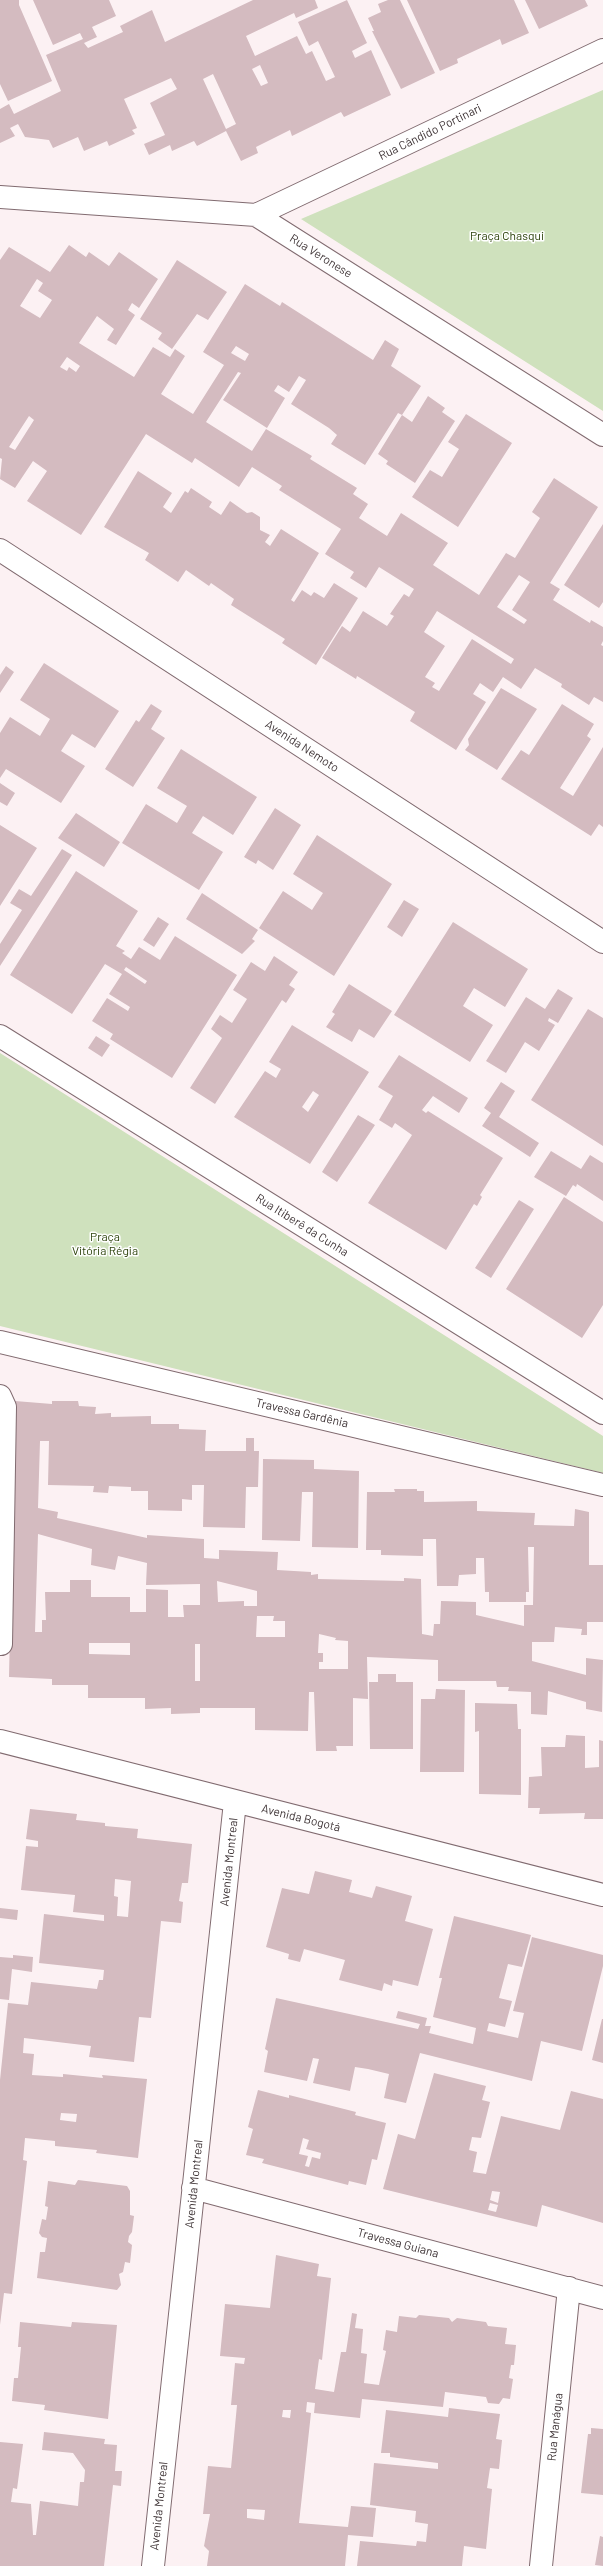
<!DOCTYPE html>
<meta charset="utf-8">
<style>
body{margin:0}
canvas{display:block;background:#fcf1f3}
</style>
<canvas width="603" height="2566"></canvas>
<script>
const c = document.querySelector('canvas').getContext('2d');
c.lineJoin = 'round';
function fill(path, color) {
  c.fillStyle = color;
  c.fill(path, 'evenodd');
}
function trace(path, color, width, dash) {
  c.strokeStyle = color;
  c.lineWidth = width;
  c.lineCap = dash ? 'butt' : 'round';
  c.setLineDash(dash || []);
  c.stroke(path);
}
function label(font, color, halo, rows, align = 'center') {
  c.font = font + ' Barlow,sans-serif';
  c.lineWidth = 3;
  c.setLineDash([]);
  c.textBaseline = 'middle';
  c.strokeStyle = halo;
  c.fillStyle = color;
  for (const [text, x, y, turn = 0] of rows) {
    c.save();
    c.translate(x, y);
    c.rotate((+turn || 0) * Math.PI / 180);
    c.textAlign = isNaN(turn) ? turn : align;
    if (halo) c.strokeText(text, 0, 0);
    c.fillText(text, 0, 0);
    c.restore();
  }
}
fill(new Path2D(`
 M603 90V411L301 219Z
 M0 1053 603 1436V1473L0 1326Z`), '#cfe1bd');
fill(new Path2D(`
 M0 0H19V5L52 81 8 101 0 84Z
 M33 0H109L116 16 92 27 97 37 84 43 88 48 123 32 120 26 152 10 165 42 253 0H315L318 8 296 18 294 13 246 36 255 56 297 36 306 54 312 51 326 81 335 77 318 41 309 46 298 22 347 0 367 43 352 51 355 58 371 50 391 95 344 117 341 112 292 136 290 130 256 147 258 153 241 161 226 131 197 146 194 141 172 151 170 145 149 155 144 144 165 135 150 103 177 89 171 78 124 99 137 128 132 130 135 134 109 146 107 141 84 151 78 137 53 148 49 140 25 137 18 124 10 128 15 136 0 143V109L9 104 14 114 61 91 46 55 83 39 80 33 53 45ZM260 65 268 83 261 86 252 69ZM213 74 236 124 226 129 203 79Z
 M388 0H400L435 73 401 89 372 31H374L368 18 381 12 378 4Z
 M407 0H514L529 33 502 45 500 39 457 59 458 63 440 71Z
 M525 0H585L588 6 539 29Z
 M69 245 86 257 89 252 109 266 119 252 158 279 139 308 132 303 128 310 135 315 116 345 107 340 114 329 97 316 79 343 134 377 153 347 170 357 175 349 185 356 161 394 193 414 224 365 203 352 245 284 280 306 282 302 373 360 385 340 399 349 391 366 421 386 402 415 412 422 428 396 445 408 442 412 455 421 415 483 386 464 388 461 378 454 402 415 398 413 365 465 331 444 337 435 329 428 291 404 306 380 299 376 289 392 278 385 274 391 285 398 267 428 223 400 241 373 238 372 206 422 252 451 266 429 312 456 310 459 357 488 353 494 368 504 359 518 387 536 401 513 448 543 433 565 479 595 506 553 515 558 540 518 532 512 554 478 598 507 550 583 560 589 553 600 590 623 591 620 603 627V641L601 645 603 646V702L594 697 589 705 561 687 562 684 535 668 521 689 503 677 493 692 480 683 473 694 486 702 456 750 410 721 415 712 357 676 356 679 322 658 342 626 350 632 363 611 387 626 394 616 390 614 404 594 409 597 414 589 379 567 366 588 350 578 354 572 325 554 341 529 279 490 282 486 252 467 239 487 195 458 192 463 146 434 81 535 27 501 47 471 33 461 15 488 0 479 2 459 0 458V260L9 247 50 272ZM37 279 43 283 38 291 52 300 40 318 20 306ZM236 346 249 354 245 361 231 353ZM67 357 80 366 76 372 69 367 67 371 60 367ZM29 416 34 420 15 450 9 447ZM519 575 530 582 512 610 527 620 524 624 497 607ZM437 611 514 659 511 664 472 639 439 691 432 687 435 683 425 677 445 646 424 632Z
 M177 260 227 292 208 320 197 314 172 349 158 339 162 333 140 319Z
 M466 414 512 443 458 527 412 497 430 470 442 477 459 449 448 442Z
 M138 471 172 493 163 507 171 513 185 491 188 493 191 488 212 502 209 507 221 515 230 501 247 513 252 512 260 517V530L270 535 265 542 270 546 281 529 319 553 291 600 294 602 302 590 311 596 314 592 324 598 334 583 358 598 316 665 282 643 285 639 231 605 234 599 211 583 209 586 186 570 178 582 145 560 149 553 104 527Z
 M603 524V602L599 608 564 585Z
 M44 663 119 711 95 748 72 734 61 751 85 766 61 803 6 769 0 778V733L10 717 40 736 50 719 20 700Z
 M6 666 14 672 0 693V675Z
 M501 688 537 709 497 770 465 750 469 745 468 739Z
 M151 704 162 711 151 729 165 738 133 787 105 769 136 720 139 722Z
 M562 704 594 724 587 736 591 739 560 788 573 796 603 747V827L599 824 591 836 501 779 521 750 529 755Z
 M181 749 257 797 233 835 203 816 192 833 223 852 199 890 122 843 146 804 177 823 187 806 157 788Z
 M0 783 15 793 7 806 0 802Z
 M275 808 301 825 273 870 258 860 256 864 244 857Z
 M76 813 120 842 104 867 58 838Z
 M0 825 37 848 0 906Z
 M317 835 392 884 334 976 259 928 283 891 312 910 323 893 293 874Z
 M62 849 72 855 0 966V944L22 910 10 903 19 889 31 896Z
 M76 871 138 911 116 946 125 951 122 953 131 959 139 947 160 960 175 936 237 975 172 1078 110 1039 113 1034 92 1021 107 998 128 1011 130 1007 109 994 122 974 105 964 72 1014 10 975ZM126 967 147 981 145 984 124 970Z
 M202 893 258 930 252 939 255 941 242 954 186 919Z
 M404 900 419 909 402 937 387 927Z
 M158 917 169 924 154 947 143 940Z
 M453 922 528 969 505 1007 474 988 463 1006 493 1025 470 1062 394 1015Z
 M274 956 298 972 289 985 295 989 286 1003 282 1000 215 1104 190 1088 222 1038 211 1029 220 1015 232 1023 247 999 233 990 251 962 265 971Z
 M349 984 392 1011 374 1038 359 1029 352 1042 326 1027 335 1014 332 1012Z
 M558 989 573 998 558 1023 549 1018 548 1021 555 1025 539 1051 525 1042 506 1073 486 1061 526 997 545 1009Z
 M588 1009 603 1018V1146L531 1100Z
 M292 1025 369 1072 310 1164 234 1117 265 1071 276 1078 281 1069 269 1062ZM313 1091 319 1095 308 1112 302 1107Z
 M96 1036 110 1045 102 1057 88 1048Z
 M399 1055 468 1098 459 1113 433 1096 422 1110 426 1113 428 1111 503 1158 480 1195 482 1197 477 1206 474 1204 446 1250 368 1203 412 1135 395 1123 392 1128 379 1120 393 1096 378 1087Z
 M501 1082 515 1091 499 1117 539 1143 530 1157 482 1126 491 1113 484 1108Z
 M358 1115 375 1125 337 1182 322 1172Z
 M551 1151 581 1169 590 1155 603 1163V1201L577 1184 576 1187 573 1185 566 1196 534 1177Z
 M564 1197 603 1222V1305L582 1338 506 1289Z
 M519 1200 534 1209 491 1278 475 1268Z
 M15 1401 52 1404V1401H78L79 1406 96 1407 95 1414 111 1413V1417L151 1416V1424H179V1429L206 1430 205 1451H246V1438H254V1451H259L258 1487H246L245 1528 203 1527 204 1485H192V1500L182 1499V1511L148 1510V1491H131V1487L109 1486 108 1493 93 1492 94 1486 48 1485 49 1441H40L38 1508 58 1512 57 1518 147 1538V1535L204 1539V1558L219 1559V1550L278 1552 277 1570 311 1572V1575L318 1574V1579L404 1581V1578L421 1579 422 1634 433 1636 434 1624H440L441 1601 476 1602V1615L524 1626V1605H533L534 1547H528L529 1592H526V1602H489V1592H485L484 1558H476V1574L459 1575 458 1586H437L436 1539H423V1556L381 1555V1550H366L367 1492H395L394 1489H417V1491H424V1502L477 1501V1511L535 1513 534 1525 574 1526 575 1509 589 1512V1565H603V1622H587V1635H581L582 1629 555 1627 554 1642H532V1661L586 1675V1658L603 1660 602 1712 586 1709V1702L548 1691 547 1715 531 1714V1692L508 1691 509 1687H497L496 1681H438V1660L367 1657 368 1699 353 1698V1746H336L337 1751H316L314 1692H309L308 1731 255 1730V1708H200V1713L171 1714V1708L145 1709V1698H88V1685H52V1679L9 1677ZM38 1534 92 1549 91 1565 115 1570 118 1556 147 1563 146 1585 200 1584V1605H183L184 1617H168V1590L146 1589V1612H130V1597H91V1580H70V1592H45L46 1620H42V1632H35ZM217 1581 257 1591V1606H244V1601L218 1602ZM257 1616H274L273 1621H285V1637H256ZM319 1634 336 1638 335 1640 348 1641V1669H319V1662H323V1653H318ZM89 1643H130V1655L89 1654ZM195 1644H200V1681H195Z
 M263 1459 314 1460V1469L359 1471 358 1548 312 1547 313 1492H302L300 1541 262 1540Z
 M378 1674H396V1682H413V1749H370L369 1682H378Z
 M436 1689 465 1690 464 1772H420L421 1699H435Z
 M475 1703 517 1704 518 1729H521V1795L479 1794V1731L475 1732Z
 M566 1735 585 1736V1768L599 1767V1740L603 1741V1819H584L585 1813 539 1814 540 1808H528L529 1777 542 1776 541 1747H565Z
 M30 1809 77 1814 76 1820 105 1823V1826L138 1829 137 1838 192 1844 188 1883H182L179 1901 183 1902 181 1923 161 1921 151 2018 139 2017 134 2062 89 2057 91 2046 24 2038 23 2053 34 2054 32 2075 63 2077V2074L103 2078 102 2075 147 2079 138 2158 96 2153 97 2150 55 2146V2141L25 2138 23 2160 27 2161 12 2294 4 2293 0 2325V2080L8 2003 28 2005 31 1982 97 1989 99 1980H103L104 1970 39 1963 44 1914 104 1921V1915L73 1912 75 1895 21 1890 26 1846 38 1847V1841L26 1839ZM115 1879 131 1881 128 1917 117 1916 118 1897 114 1896ZM61 2113 77 2114 76 2122 60 2120Z
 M315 1871 352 1880 349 1892 372 1898 376 1886 412 1896 405 1921 433 1929 418 1986 393 1980 392 1986 384 1983 382 1991 339 1980 345 1960 304 1949 300 1962 288 1959 289 1954 266 1947 282 1888 309 1894Z
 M0 1908 18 1910 17 1920 0 1918Z
 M454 1916 531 1935 522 1967 508 1964 499 1998 512 2001 505 2027 489 2023 487 2031 518 2038 524 2013 513 2011 532 1937 603 1955V1966L582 2051 541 2041 532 2081 420 2053 406 2103 384 2098 389 2074 368 2069 355 2067 350 2091 313 2083 319 2059 313 2058 307 2081 264 2072 268 2051 265 2049 276 1998 418 2029 420 2024 396 2018 398 2011 427 2018 425 2026H431L429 2033 473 2044 476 2028 433 2017 442 1978H439Z
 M13 1955 33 1957 32 1972 12 1969 9 2000 0 1999V1957L13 1958Z
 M602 2019H603V2063L592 2060Z
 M434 2073 486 2086 482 2100 490 2102 481 2138 472 2137 469 2150 477 2152 473 2172 486 2174 501 2116 560 2130 571 2091 603 2099V2223L542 2205 537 2227 383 2189 398 2134 415 2139ZM492 2191 500 2192 498 2203 490 2200ZM490 2203 498 2205 496 2212 488 2210Z
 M258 2090 289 2098V2095L356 2112 355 2115 386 2123 377 2160 372 2159 366 2185 349 2181 348 2185 262 2163 264 2159 246 2155 253 2129 248 2127ZM303 2138 309 2140 306 2149 321 2153 320 2159 312 2157 309 2167 305 2166 308 2156 299 2154Z
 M78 2180 127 2186 130 2191V2215L134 2216 132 2232 129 2236 128 2242 132 2245 130 2263 125 2262 123 2272 119 2274 121 2285 117 2290 37 2278 40 2252H45L47 2238 42 2237 39 2233 42 2219 46 2220 48 2207 45 2206 48 2181 75 2185Z
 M276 2255 319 2264 317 2276 331 2278 322 2360 319 2359 315 2389 334 2392 341 2352H346L352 2313 357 2314 355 2328 363 2329 361 2353 367 2354 364 2383 379 2385 386 2351 383 2350 386 2330 397 2332 399 2316 416 2318 419 2315 449 2318 452 2322 457 2318 486 2322 488 2326 507 2328 505 2344 516 2345 514 2365H511L509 2378 513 2379 510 2399 503 2398 499 2404 488 2403 486 2397 445 2392 443 2407 362 2399 360 2418 314 2413 315 2403 307 2402 306 2412 311 2413 299 2523 348 2527 351 2506 376 2508 373 2537 348 2535 345 2566H207L209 2551 204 2546 210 2514H203L208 2466 231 2468 237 2405H231L235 2363 244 2364 245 2358 220 2356 225 2304 270 2308ZM283 2410H291L290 2418 282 2417ZM247 2509 265 2510 264 2520 247 2518Z
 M20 2322 71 2327 72 2322 117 2325 108 2419 44 2410 45 2405 12 2401 14 2378H18L21 2347H18Z
 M449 2408 500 2414 496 2439 502 2440 499 2469 490 2468 487 2488 492 2489 486 2549 464 2546 462 2566H357L360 2541 416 2546 417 2541 426 2542 428 2524 415 2522 416 2511 370 2505 374 2463 438 2469V2463L390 2457V2453H381L386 2410 448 2417Z
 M591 2428 603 2429V2495L581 2493 588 2434H591Z
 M44 2432 105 2439 104 2444 117 2445 115 2471H122L121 2486 113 2485 104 2566H0V2442L23 2444 17 2489 13 2488 11 2502 31 2504 33 2535H36L40 2501 78 2506 80 2482H84L85 2470 73 2453 42 2450Z
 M600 2536 603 2537V2566L595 2565Z`), '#d4bbc0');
const minor = new Path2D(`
 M0 197 256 215 603 435
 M256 215 603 50
 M0 550 603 942
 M0 1036 603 1413
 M0 1342 603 1485
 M0 1396 5 1407 1 1644
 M0 1741 603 1895
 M193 2188 603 2298
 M153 2566 235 1802
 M541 2566 569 2288`);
trace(minor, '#816b70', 24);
trace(minor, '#fff', 22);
label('12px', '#403638', '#fff', [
 ["Rua Cândido Portinari",430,132,-26],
 ["Rua Veronese",321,256,32],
 ["Avenida Nemoto",302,746,33],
 ["Rua Itiberê da Cunha",302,1225,32],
 ["Travessa Gardênia",302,1413,13],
 ["Avenida Bogotá",301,1818,14],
 ["Avenida Montreal",229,1862,-84],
 ["Avenida Montreal",194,2184,-84],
 ["Travessa Guiana",398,2243,15],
 ["Rua Manágua",555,2427,-84],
 ["Avenida Montreal",159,2506,-84]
]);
label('12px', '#2b410a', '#fff', [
 ["Praça Chasqui",507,236],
 ["Praça",105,1237],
 ["Vitória Régia",105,1251]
]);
</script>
